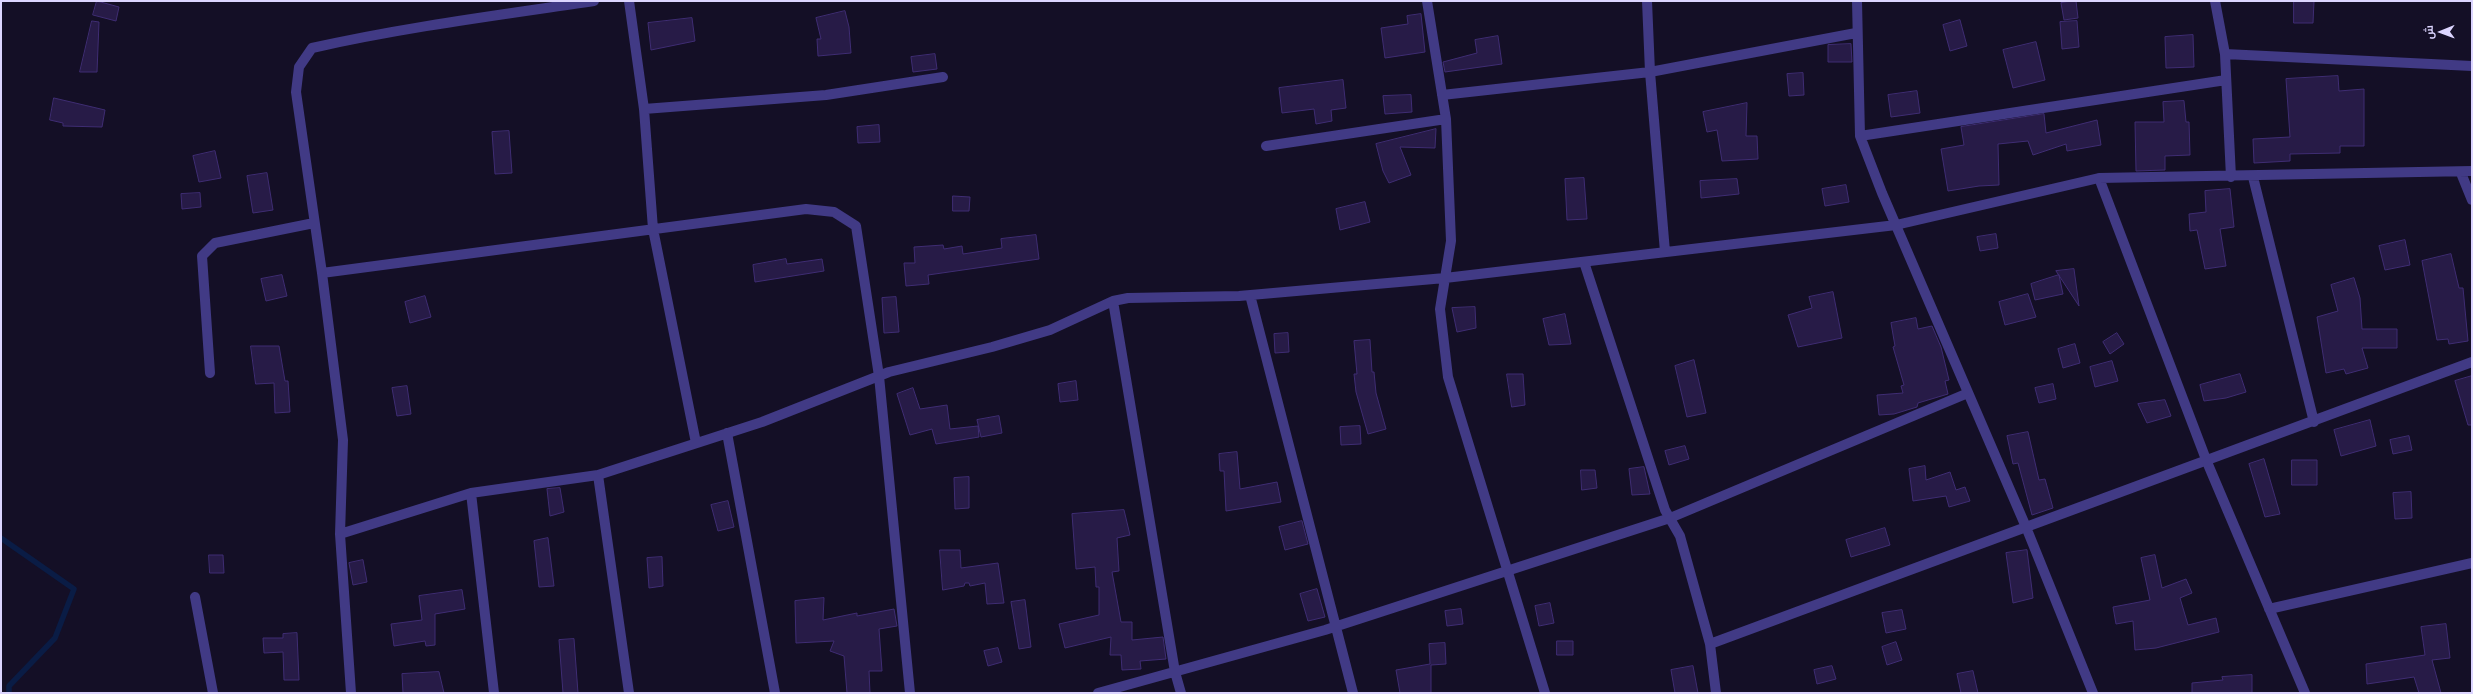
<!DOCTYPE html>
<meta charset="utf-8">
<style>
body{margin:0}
#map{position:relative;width:2473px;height:694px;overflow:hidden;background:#140f26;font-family:Ubuntu,Cairo,sans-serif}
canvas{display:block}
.frame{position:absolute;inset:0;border:2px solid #dcd5ff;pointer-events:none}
.north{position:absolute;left:2421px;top:12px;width:40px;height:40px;-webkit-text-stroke:3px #140f26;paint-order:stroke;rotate:269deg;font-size:11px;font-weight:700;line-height:16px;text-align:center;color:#dcd5ff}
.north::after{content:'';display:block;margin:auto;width:14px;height:18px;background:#dcd5ff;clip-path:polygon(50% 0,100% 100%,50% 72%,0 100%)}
</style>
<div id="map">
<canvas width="2473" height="694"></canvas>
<div class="frame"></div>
<div class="north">ش</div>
</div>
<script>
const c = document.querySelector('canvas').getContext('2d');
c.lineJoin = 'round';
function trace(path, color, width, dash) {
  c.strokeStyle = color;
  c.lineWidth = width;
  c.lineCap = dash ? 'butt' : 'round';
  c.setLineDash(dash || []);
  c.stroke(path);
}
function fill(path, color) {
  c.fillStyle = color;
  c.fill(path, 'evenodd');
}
trace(new Path2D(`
 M1 538 74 589 55 638 9 686V693`), '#0a1c45', 5.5);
const building = new Path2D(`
 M97 1 119 7 116 21 93 15Z
 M2076 1 2078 18 2064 20 2061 3Z
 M2294 1H2314L2313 23H2294Z
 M845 11 849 27 851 53 818 56 817 39H821L816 18Z
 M1421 14 1425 52 1385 58 1381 28 1408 24 1407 16Z
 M692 18 695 41 651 50 648 23Z
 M1960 20 1967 46 1950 51 1943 25Z
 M92 21 99 22 97 72H80Z
 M2077 21 2079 47 2062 49 2060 22Z
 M2193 35 2194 67 2166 68 2165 37Z
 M1498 36 1502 64 1445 72 1443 62 1477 53 1475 40Z
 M2036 42 2045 80 2013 88 2003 50Z
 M1851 44 1852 62H1828V45Z
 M935 54 937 69 913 72 911 57Z
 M1803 73 1804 95 1789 96 1787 74Z
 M2338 76 2339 91 2364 89V146H2340V153L2290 154V161L2254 163 2253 139 2290 137 2286 79Z
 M1343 80 1346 108 1331 110 1332 121 1316 124 1314 109 1282 113 1279 88Z
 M1917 91 1920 113 1891 117 1888 95Z
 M1411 95 1412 112 1385 114 1383 96Z
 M54 98 105 110 102 127 63 126V123L50 120Z
 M2184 101 2186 122H2189L2190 155 2165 156V170L2136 171 2135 122H2164L2163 102Z
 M1747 103 1746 136H1757L1758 159 1722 161 1717 130 1707 132 1703 112Z
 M2044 114 2046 133 2097 120 2101 145 2067 151 2066 144 2033 155 2028 141 1998 144 1999 185 1979 186 1948 191 1941 149 1964 145 1961 127Z
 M879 125 880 142 858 143 857 127Z
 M1436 129 1435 148 1400 147 1411 175 1389 183 1383 171 1376 144Z
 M509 131 512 173 495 174 492 132Z
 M215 151 221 178 199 182 193 156Z
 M267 173 273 210 253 213 247 176Z
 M1584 178 1587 219 1567 220 1565 179Z
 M1737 179 1739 194 1701 198 1700 181Z
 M1846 185 1849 202 1825 206 1822 189Z
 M2230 189 2234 227 2220 229 2226 266 2205 269 2197 230 2190 231 2189 214 2206 212 2205 191Z
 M200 193 201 207 182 209 181 194Z
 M953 196 970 197 969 211H953Z
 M1365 202 1370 222 1340 230 1336 209Z
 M1996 234 1998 248 1980 251 1977 237Z
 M1036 235 1039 259 928 275 929 284 906 286 904 263H915L914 247 943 245 944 249 962 246 963 254 1002 248 1001 239Z
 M2405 240 2410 265 2385 270 2379 246Z
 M2451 254 2459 288H2463L2468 341 2449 344 2448 339 2437 340 2422 261Z
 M786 259 787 264 822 259 824 271 755 282 753 265Z
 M2074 269 2079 306 2056 271Z
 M282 275 287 296 266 301 261 279Z
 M2059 275 2063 294 2035 300 2031 284Z
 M2354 278 2360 298 2362 329H2397V348H2362L2368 368 2346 374 2344 369 2326 373 2317 317 2338 311 2331 285Z
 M1833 292 1842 338 1798 347 1788 315 1812 308 1809 297Z
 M2028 294 2036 317 2005 325 1999 302Z
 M425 296 431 317 410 323 405 302Z
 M896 297 899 332 884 333 882 298Z
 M1475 307 1476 328 1457 332 1452 308Z
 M1565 314 1571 344 1549 345 1543 319Z
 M1916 318 1918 329 1932 326 1941 347 1949 380 1945 381 1948 394 1918 403 1917 407 1894 414 1879 415 1877 395 1903 393 1901 386 1904 385 1893 347 1895 346 1891 323Z
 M1288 333 1289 352 1275 353 1274 334Z
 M2117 333 2124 344 2110 354 2103 342Z
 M1370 340 1372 372H1374L1376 393 1386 429 1368 434 1356 392 1354 374H1357L1354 341Z
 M2075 344 2080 363 2063 368 2058 349Z
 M251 346H279L285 381H288L290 412 275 413 274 383 256 384Z
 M1694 360 1706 413 1687 417 1675 366Z
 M2112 361 2118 381 2095 387 2090 367Z
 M1507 374H1523L1525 405 1512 407Z
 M2240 374 2246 392 2226 398 2204 401 2200 385Z
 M2472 376V425H2468L2455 381Z
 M1076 381 1078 400 1060 402 1058 384Z
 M2053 384 2056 399 2039 403 2035 388Z
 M407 386 411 414 397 416 392 388Z
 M913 388 920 409 947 405 950 429 978 426 979 437 936 444 932 429 910 435 897 394Z
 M2165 400 2171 416 2147 423 2138 404Z
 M999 416 1002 433 981 437 977 420Z
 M2370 420 2376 446 2341 456 2334 430Z
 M1360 426 1361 444 1341 445 1340 427Z
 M2028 432 2039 480 2045 479 2053 508 2032 515 2018 463 2013 464 2007 436Z
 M2409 436 2412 450 2393 454 2390 440Z
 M1685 446 1689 459 1669 465 1665 451Z
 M1237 452 1240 489 1277 482 1281 502 1226 511 1224 471H1220L1219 454Z
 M2264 459 2280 514 2265 517 2249 464Z
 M2292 460H2317V485H2292Z
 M1925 466 1926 480 1950 472 1956 490 1965 487 1970 501 1949 507 1946 496 1913 501 1909 469Z
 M1644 467 1650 494 1632 495 1629 469Z
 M1581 470H1595L1597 488 1582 490Z
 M969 477V508L955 509 954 478Z
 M560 488 564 512 550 516 547 489Z
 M2411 492 2412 518 2395 519 2393 493Z
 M728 501 734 527 718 531 711 505Z
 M1124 510 1130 535 1117 538 1119 571 1112 572 1121 622H1132V640L1163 637 1166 659 1140 661 1141 669 1122 670 1121 655H1110L1111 637 1065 648 1059 624 1099 615V587H1096L1095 567 1076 569 1072 514Z
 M1302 521 1308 544 1285 550 1279 527Z
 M1885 528 1890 545 1851 557 1846 540Z
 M548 538 554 586 539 587 534 541Z
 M940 550H960L961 568 998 563 1004 603 987 604 985 583 970 586 969 583H965L964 586 943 590Z
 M2027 550 2033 598 2013 603 2006 553Z
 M209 555H223L224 573H210Z
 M2155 555 2162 588 2186 579 2192 593 2180 598 2188 625 2216 618 2219 632 2156 648 2135 650 2133 621 2116 624 2113 607 2150 600 2141 558Z
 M662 557 663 586 649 588 647 558Z
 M363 560 367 582 353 585 349 563Z
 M1317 589 1325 617 1308 621 1300 594Z
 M462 590 465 609 435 614V645L426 646 425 641 394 646 391 624 422 620 419 596Z
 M824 598 823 620 857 613V616L894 609 897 626 879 629 882 671H869L870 693H847L844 656 830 651 834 641 796 643 795 601Z
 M1025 600 1031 647 1019 649 1011 602Z
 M1550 603 1554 623 1539 626 1535 606Z
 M1461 609 1463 624 1447 626 1445 611Z
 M1902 610 1906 629 1886 633 1882 613Z
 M2446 624 2450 658 2432 660 2441 693H2419L2414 677 2367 684 2366 664 2425 655 2421 627Z
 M297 633 299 680H284L283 652 264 653 263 638H283V634Z
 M574 639 578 693H563L559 640Z
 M1557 641H1573V655H1557Z
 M1896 642 1902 660 1887 665 1882 647Z
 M1445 643 1446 664 1431 665V693H1400L1396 670 1430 664 1429 644Z
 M998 648 1002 662 988 666 984 651Z
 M1693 666 1698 693H1675L1671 670Z
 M1832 666 1836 679 1817 684 1814 670Z
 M1973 671 1978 693H1961L1957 674Z
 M439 672 444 693H403L402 674Z
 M2252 675V693H2192V683L2223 680 2222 677Z`);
fill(building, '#271b47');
trace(building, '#3f2d73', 1);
trace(new Path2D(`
 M629 1 644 109 653 229 696 443
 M1427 1 1446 119 1451 241 1440 309 1448 377 1545 693
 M1647 1 1650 72 1665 252
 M1857 1 1860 136 1882 193 2026 527 2093 693
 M2215 1 2225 54 2231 177
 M2225 54 2472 66
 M1442 95 1650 72 1856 33
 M644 109 826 95 943 77
 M1860 136 2226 80
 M1266 146 1446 119
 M2461 173 2472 200
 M2253 177 2314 422
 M2099 178 2207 462 2305 693
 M1584 262 1665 510 1680 536 1710 644 1716 693
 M322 273 806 209 834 212 856 226 879 376 910 693
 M1250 295 1353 693
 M1113 301 1175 672 1181 693
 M210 373 202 256 215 243 314 223
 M727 433 775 693
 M598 475 629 693
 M471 493 494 693
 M340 534 471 493 598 475 762 422 889 372 992 347 1050 330 1113 301 1128 298 1239 296 1445 278 1896 225 2099 178 2472 171
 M195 597 213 693
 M2269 609 2472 563
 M1710 644 2472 362
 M351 693 340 534 343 440 322 273 296 92 299 67 312 48C405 27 500 15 594 1
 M1098 693 1325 630 1670 518 1968 393`), '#413a85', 10);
</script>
